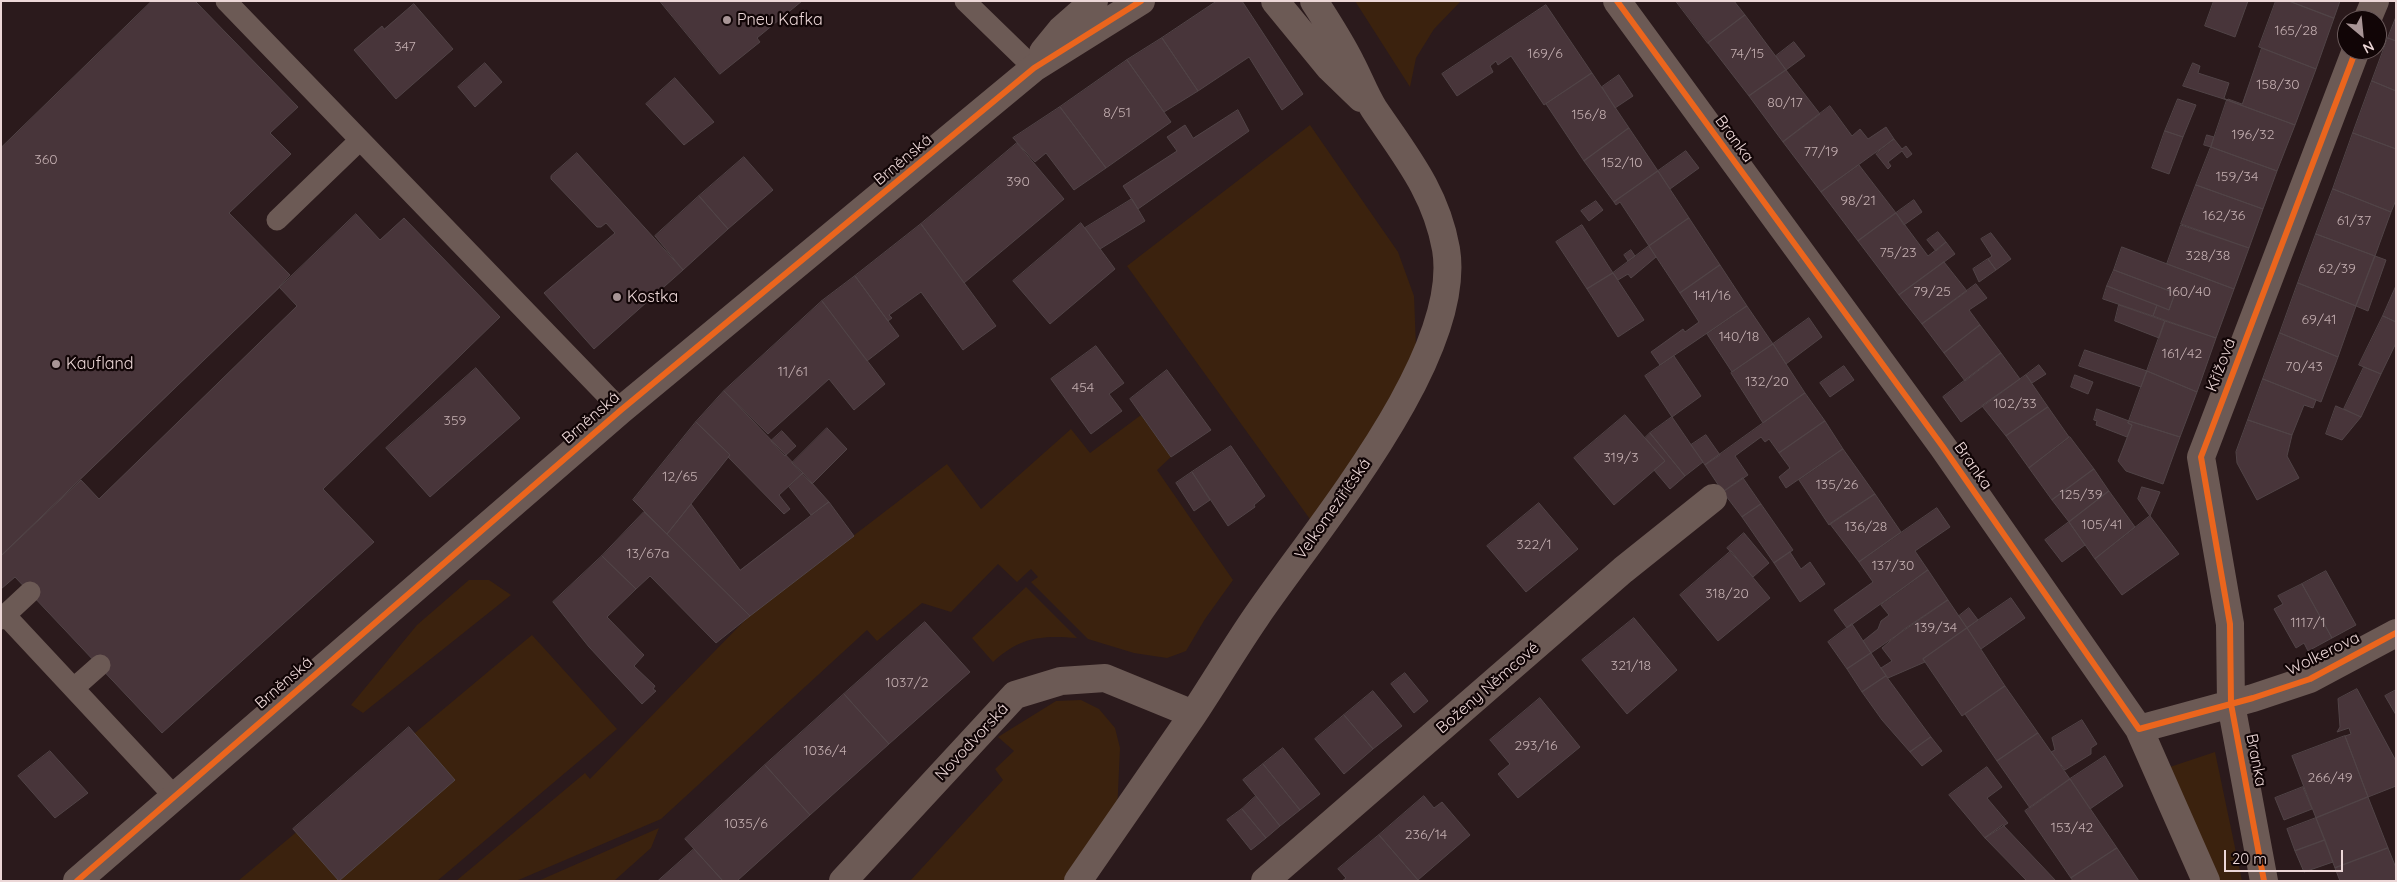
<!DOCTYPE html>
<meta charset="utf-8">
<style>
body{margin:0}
#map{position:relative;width:2397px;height:882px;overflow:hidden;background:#2b1a1c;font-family:Quicksand,sans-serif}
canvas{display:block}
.frame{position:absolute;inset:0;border:2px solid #ecd7d7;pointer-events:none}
.north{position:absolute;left:2337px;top:10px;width:50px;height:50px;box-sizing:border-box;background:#110506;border:1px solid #69595a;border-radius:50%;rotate:152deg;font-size:14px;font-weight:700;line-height:20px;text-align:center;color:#ecd7d7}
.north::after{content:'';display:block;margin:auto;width:18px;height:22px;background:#a89596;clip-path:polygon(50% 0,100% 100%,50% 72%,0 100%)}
.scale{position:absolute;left:2224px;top:850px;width:119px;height:22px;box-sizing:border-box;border:2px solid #ecd7d7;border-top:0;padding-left:6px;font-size:15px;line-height:18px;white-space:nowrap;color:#ecd7d7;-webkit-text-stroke:4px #110506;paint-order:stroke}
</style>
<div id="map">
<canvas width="2397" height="882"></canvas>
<div class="frame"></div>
<div class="north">N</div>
<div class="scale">20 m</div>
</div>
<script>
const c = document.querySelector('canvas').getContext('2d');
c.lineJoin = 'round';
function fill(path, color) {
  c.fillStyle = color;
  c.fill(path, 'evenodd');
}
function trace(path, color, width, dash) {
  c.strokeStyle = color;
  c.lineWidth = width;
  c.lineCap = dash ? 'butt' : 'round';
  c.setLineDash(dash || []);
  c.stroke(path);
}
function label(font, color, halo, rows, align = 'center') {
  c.font = font + ' Quicksand,sans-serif';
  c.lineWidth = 4.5;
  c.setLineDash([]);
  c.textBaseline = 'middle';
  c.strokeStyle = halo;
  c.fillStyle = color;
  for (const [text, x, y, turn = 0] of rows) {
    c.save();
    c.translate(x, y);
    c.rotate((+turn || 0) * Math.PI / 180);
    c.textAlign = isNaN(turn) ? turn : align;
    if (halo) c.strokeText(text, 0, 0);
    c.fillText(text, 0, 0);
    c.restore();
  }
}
fill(new Path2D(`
 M1355 1H1461L1434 29 1416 58 1410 87Z
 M1310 125 1398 252 1414 296 1416 347 1371 441 1312 522 1127 266Z
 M1141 415 1171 457 1157 470 1233 580 1205 619 1186 651 1167 658 1134 653 1088 639 1031 582 1038 577 1031 569 1017 582 998 564 951 612 922 603 877 641 867 630 661 819 516 881H456L585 773 590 779 750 615 947 464 981 509 1071 429 1090 453Z
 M469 580H489L511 595 363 713 351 705 417 625Z
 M1026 587 1077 638C1041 635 1020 637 993 662L972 638Z
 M532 635 617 729 437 881H238Z
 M1081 700 1099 709 1115 728 1120 748 1117 813 1067 881H910L1003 780 995 769 1014 751 998 737 1056 701Z
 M2215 752 2242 881H2210L2164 769Z
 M659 828 651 848 614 881H538Z`), '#3b220e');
const building = new Path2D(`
 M152 1H195L298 107 270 133 291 154 229 213 290 275 279 287 297 306 99 499 81 480 1 556V148Z
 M660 1H802L757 38 760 42 720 74Z
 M1217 1H1242L1303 94 1282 110 1249 57 1198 91 1162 38Z
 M1676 1H1734L1745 15 1708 43Z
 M2214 1H2248L2235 37 2205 26Z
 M2276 1H2289L2334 18 2316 69 2259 47Z
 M2289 1H2340L2334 18Z
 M414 4 453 49 396 99 354 50 382 26 384 29Z
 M1546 5 1592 73 1544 105 1511 56 1498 65 1496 61 1490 66 1493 72 1457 96 1442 74Z
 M1745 15 1786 70 1749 96 1708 43Z
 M2396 17V41L2388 38Z
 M1162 38 1198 91 1164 112 1127 60Z
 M2388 38 2396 41V91L2372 81Z
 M1794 42 1805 56 1786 70 1776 56Z
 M2262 48 2316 69 2295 125 2227 100 2228 99 2242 104Z
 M1127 60 1171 122 1106 168 1060 107Z
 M485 63 502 82 475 107 458 87Z
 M2193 63 2200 66 2198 73 2229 83 2224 98 2227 100 2183 86Z
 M1786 70 1820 114 1783 142 1749 96Z
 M1592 73 1629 128 1584 161 1546 104Z
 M1619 75 1633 96 1615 108 1602 87Z
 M675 78 714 122 684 145 646 104Z
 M2372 81 2396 91V149L2353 133Z
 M2178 99 2196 105 2183 137 2165 131Z
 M2227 100 2295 125 2277 171 2211 147Z
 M1830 106 1852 136 1860 129 1868 139 1886 127 1894 139 1821 192 1783 142Z
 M1060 107 1106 168 1074 190 1046 153 1035 162 1013 138Z
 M1238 110 1249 131 1138 209 1123 186 1177 151 1167 137 1185 125 1193 138Z
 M1629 128 1658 171 1614 202 1584 161Z
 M2165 131 2183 137 2169 174 2152 168Z
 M2353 133 2396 149V200L2391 212 2333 189Z
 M2207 135 2214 137 2211 147 2204 145Z
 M1894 139 1902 149 1906 146 1912 154 1907 158 1902 151 1888 162 1891 166 1888 169 1876 154Z
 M1017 143 1064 199 964 283 921 224Z
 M2211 147 2277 171 2263 209 2196 185Z
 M1686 151 1699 168 1670 189 1658 171Z
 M577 153 683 270 594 349 544 293 615 233 606 223 601 227H597L551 179V176Z
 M744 157 773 190 728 229 699 196Z
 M1859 165 1896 213 1858 241 1821 192Z
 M1658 171 1689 218 1649 246 1620 202 1616 205 1614 202Z
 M2196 185 2263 209 2249 248 2181 224Z
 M2333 189 2391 212 2375 256 2316 234Z
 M699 196 728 229 683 270 655 236Z
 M1132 199 1145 221 1100 249 1085 228Z
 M1914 200 1922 212 1904 225 1896 213Z
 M1596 201 1603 210 1589 221 1581 211Z
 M1896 213 1928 256 1946 242 1955 254 1899 295 1858 241Z
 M356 214 380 240 404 218 500 317 323 489 374 542 162 733 15 577 1 589V556Z
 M1689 218 1720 265 1680 293 1649 246Z
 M1081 223 1115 269 1050 324 1013 281Z
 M921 224 996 326 963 350 921 292 889 315 892 318 888 321 855 276Z
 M1582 225 1613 273 1587 289 1556 242Z
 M2181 225 2249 248 2234 289 2167 264Z
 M1938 232 1946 242 1936 251 1927 240Z
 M1991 233 2011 259 1996 270 1988 259 1992 256 1981 239Z
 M2316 234 2375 256 2356 306 2298 283Z
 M1649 246 1656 257 1631 278 1628 274 1618 280 1613 273Z
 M2122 247 2234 289 2216 338 2153 316 2157 305 2169 310 2175 293 2114 270Z
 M1631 250 1635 256 1628 261 1624 255Z
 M2375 256 2386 260 2368 311 2356 306Z
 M1988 259 1996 270 1979 282 1973 269Z
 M1944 262 1967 291 1922 324 1899 295Z
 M1720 265 1747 306 1660 365 1651 352 1683 329 1685 332 1699 322 1680 293Z
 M2114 270 2175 293 2169 310 2107 286Z
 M1613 273 1644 320 1618 337 1587 289Z
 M855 276 899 336 867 361 822 301Z
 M2298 283 2356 306 2338 357 2280 333Z
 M1976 284 1987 298 1969 310 1980 325 1944 353 1922 324Z
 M2107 286 2157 305 2153 316 2103 299Z
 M2396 286V322L2383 316Z
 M822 301 885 384 854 410 829 379 768 434 724 391Z
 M2119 305 2165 321 2159 338 2115 321Z
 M1747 306 1773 344 1732 372 1707 334Z
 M2383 316 2396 322V343L2381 374 2359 365Z
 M1809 318 1822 337 1786 364 1773 344Z
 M2165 321 2216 338 2197 392 2147 371Z
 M1980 325 2001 353 1965 381 1944 353Z
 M2280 333 2338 357 2321 402 2263 379Z
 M1773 344 1805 393 1763 423 1731 373Z
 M1096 346 1124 383 1109 394 1122 411 1091 434 1051 379Z
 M2085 350 2147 371 2141 387 2079 366Z
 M2001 353 2020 379 1961 422 1943 397Z
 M1674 356 1701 396 1672 417 1645 376Z
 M2039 365 2046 374 2032 383 2026 375Z
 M1844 366 1854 380 1830 397 1820 383Z
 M2364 367 2381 374 2361 417 2344 409Z
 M476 368 520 418 430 497 386 448Z
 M1167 370 1211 430 1171 457 1130 399Z
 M2147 371 2197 392 2180 437 2129 421Z
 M2026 375 2048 407 2006 436 1982 406Z
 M2075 375 2093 382 2088 394 2071 387Z
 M2263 379 2316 400 2313 408 2304 405 2292 435 2248 420Z
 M724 391 803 473 779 495 790 509 784 514 728 457 730 455 696 422Z
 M1805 393 1825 421 1779 453 1769 439 1765 442 1761 437 1735 456 1748 475 1723 492 1705 465Z
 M2336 406 2361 417 2342 440 2326 434Z
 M2048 407 2069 437 2029 468 2006 436Z
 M2097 409 2129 421 2128 423 2132 425 2127 437 2096 425 2097 421 2094 420Z
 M1625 415 1665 461 1614 505 1574 458Z
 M1672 417 1703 462 1685 476 1650 433Z
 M2248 420 2292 435 2287 456 2299 478 2257 500 2237 463 2236 452Z
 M1825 421 1843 449 1786 488 1779 477 1790 468 1779 453Z
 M2129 421 2180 437 2163 484 2126 471 2118 461 2132 425 2128 423Z
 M696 422 730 455 667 534 633 500Z
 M827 428 847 449 812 484 792 463Z
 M782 431 796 446 785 456 771 441Z
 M1650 433 1685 476 1670 489 1654 470 1665 461 1645 438Z
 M1706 435 1720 455 1705 465 1691 445Z
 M2070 437 2094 469 2052 500 2029 468Z
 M1231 446 1265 496 1254 505 1255 507 1228 526 1192 472Z
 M1843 449 1875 494 1829 525 1799 480Z
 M2094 469 2109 491 2069 522 2052 500Z
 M1192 472 1210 500 1194 511 1176 483Z
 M803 473 829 502 811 515 789 487Z
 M1743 478 1761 504 1742 517 1723 492Z
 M2142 487 2160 492 2150 516 2138 499Z
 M2109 491 2135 527 2095 559 2069 522Z
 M1875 494 1901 532 1859 562 1830 524Z
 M829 502 854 536 750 616 667 534 691 504 740 570Z
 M1539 503 1578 549 1526 592 1487 546Z
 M1761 504 1793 550 1774 563 1742 517Z
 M1937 508 1950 527 1915 551 1928 570 1847 628 1834 610 1873 582 1859 562Z
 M644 512 750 616 716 643 650 576 636 589 602 556Z
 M2150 516 2179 554 2122 595 2095 559Z
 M2069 522 2085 545 2062 562 2045 540Z
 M1744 533 1769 563 1753 577 1727 548Z
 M1731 551 1770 598 1718 641 1680 595Z
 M1790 552 1801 569 1810 562 1825 584 1800 602 1774 563Z
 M602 556 636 589 607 617 644 655 634 666 655 686 653 689 656 691 642 704 589 647 553 602Z
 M1928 570 1948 600 1871 653 1863 641 1878 629 1881 621 1889 615 1881 605Z
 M2326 571 2356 625 2332 638 2302 584Z
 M2302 584 2332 638 2308 651 2304 643 2296 648 2274 609 2283 604 2278 596Z
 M2011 598 2025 618 1981 649 1967 628Z
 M1948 600 1967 628 1923 659 1925 662 1888 678 1881 668 1892 661 1882 648 1903 630Z
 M1969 608 1978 620 1967 628 1959 616Z
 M1634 618 1677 670 1627 714 1582 660Z
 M925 622 970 672 889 744 844 694Z
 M1852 624 1871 653 1847 669 1828 642Z
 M1967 628 2005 686 1962 716 1923 659Z
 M1871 653 1886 676 1862 692 1847 669Z
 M1405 673 1428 701 1414 713 1391 684Z
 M1886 676 1931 737 1910 752 1882 720 1862 692Z
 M2005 686 2038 733 1997 761 1965 714Z
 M2357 689 2396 761V786L2368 797 2345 736 2351 734 2349 728 2337 732 2340 727 2338 699Z
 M2396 690V715L2385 696Z
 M1373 691 1402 726 1373 749 1344 715Z
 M844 694 889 744 810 815 765 765Z
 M1540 698 1580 747 1518 798 1498 774 1510 764 1490 740Z
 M1344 715 1373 749 1344 774 1315 739Z
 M2082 720 2097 744 2091 748V754L2065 770 2051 752 2055 750 2052 738Z
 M409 727 455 780 339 881 293 829Z
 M2038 733 2070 779 2030 808 1997 761Z
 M2345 736 2368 797 2316 818 2292 756Z
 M1931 737 1942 751 1922 766 1910 752Z
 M1283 748 1320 794 1300 810 1263 764Z
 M50 751 88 793 55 818 18 776Z
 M2105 756 2123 786 2090 809 2070 779Z
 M1263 764 1300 810 1280 826 1243 780Z
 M765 765 810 815 737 881H723L685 839Z
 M1987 767 2002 787 1987 798 2008 823 1985 838 1949 795Z
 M2070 779 2117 848 2071 878 2025 811Z
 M2303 787 2312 809 2284 820 2275 798Z
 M1256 796 1280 826 1266 838 1242 809Z
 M1424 796 1434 808 1442 802 1470 835 1418 880 1379 835Z
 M2368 797 2388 848 2335 868 2316 818Z
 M1242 809 1266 838 1251 850 1227 820Z
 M2316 818 2325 840 2295 851 2287 829Z
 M2003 825 2056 881H2027L1985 838Z
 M1379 835 1418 880 1417 881H1342L1346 878 1338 869Z
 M2325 840 2333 862 2304 872 2295 851Z
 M2117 848 2139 881H2073L2071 878Z
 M2388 848 2396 868V881H2340L2335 868Z
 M694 849 723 881H658Z`);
fill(building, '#48353a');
trace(building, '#514447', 1);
trace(new Path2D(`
 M226 1 621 410
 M965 1 1034 68
 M277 220 360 140
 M5 615 174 796
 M1 619 30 592
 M74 688 100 665`), '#6c5a55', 21);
trace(new Path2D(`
 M1275 1 1330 68 1361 98
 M1617 1 1943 447 2139 729 2253 698 2310 679 2396 633
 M2367 20 2375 1
 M2139 729 2206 881
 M843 881 1015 695 1061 681 1105 678 1193 714
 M1078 881C1116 826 1154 771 1192 716 1214 683 1234 649 1256 617 1315 530 1464 357 1446 249 1436 192 1405 155 1374 109 1365 95 1359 78 1351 63 1340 41 1327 21 1314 1
 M1265 881 1623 570 1713 498
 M2264 881 2231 704 2230 624 2201 457 2356 50`), '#6c5a55', 28);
trace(new Path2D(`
 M1043 52 1061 30 1094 1
 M77 881 621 410 1034 68 1141 1`), '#6c5a55', 28);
trace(new Path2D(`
 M1617 1 1943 447 2139 729 2253 698 2310 679 2396 633
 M77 881 621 410 1034 68 1141 1
 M2264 881 2231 704 2230 624 2201 457 2356 50`), '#eb651d', 6);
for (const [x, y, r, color] of [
 [727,20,5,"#a89596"],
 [617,297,5,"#a89596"],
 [56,364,5,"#a89596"]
]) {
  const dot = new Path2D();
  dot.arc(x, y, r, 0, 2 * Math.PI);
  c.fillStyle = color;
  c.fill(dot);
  trace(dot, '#110506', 2);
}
label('14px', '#c3aeb0', null, [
 ["165/28",2296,31],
 ["347",405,47],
 ["169/6",1545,54],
 ["74/15",1747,54],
 ["158/30",2278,85],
 ["80/17",1785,103],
 ["8/51",1117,113],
 ["156/8",1589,115],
 ["196/32",2253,135],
 ["77/19",1821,152],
 ["360",46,160],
 ["152/10",1622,163],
 ["159/34",2237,177],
 ["390",1018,182],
 ["98/21",1858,201],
 ["162/36",2224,216],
 ["61/37",2354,221],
 ["75/23",1898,253],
 ["328/38",2208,256],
 ["62/39",2337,269],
 ["79/25",1932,292],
 ["160/40",2189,292],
 ["141/16",1712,296],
 ["69/41",2319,320],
 ["140/18",1739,337],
 ["161/42",2182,354],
 ["70/43",2304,367],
 ["11/61",793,372],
 ["132/20",1767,382],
 ["454",1083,388],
 ["102/33",2015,404],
 ["359",455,421],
 ["319/3",1621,458],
 ["12/65",680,477],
 ["135/26",1837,485],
 ["125/39",2081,495],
 ["105/41",2102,525],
 ["136/28",1866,527],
 ["322/1",1534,545],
 ["13/67a",648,554],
 ["137/30",1893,566],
 ["318/20",1727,594],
 ["1117/1",2308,623],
 ["139/34",1936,628],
 ["321/18",1631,666],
 ["1037/2",907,683],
 ["293/16",1536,746],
 ["1036/4",825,751],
 ["266/49",2330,778],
 ["1035/6",746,824],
 ["153/42",2072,828],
 ["236/14",1426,835]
]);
label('16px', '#ecd7d7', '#110506', [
 ["Pneu Kafka",737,20],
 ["Kostka",627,297],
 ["Kaufland",66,364]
], 'left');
label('16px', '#ecd7d7', '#110506', [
 ["Branka",1734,139,54],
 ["Brněnská",903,160,-40],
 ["Křížová",2221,365,-69],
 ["Brněnská",591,418,-41],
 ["Branka",1973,466,55],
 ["Velkomeziříčská",1333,509,-55],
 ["Wolkerova",2323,654,-26],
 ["Brněnská",284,683,-41],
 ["Boženy Němcové",1488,688,-41],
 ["Novodvorská",972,742,-47],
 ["Branka",2256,760,79]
]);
</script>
